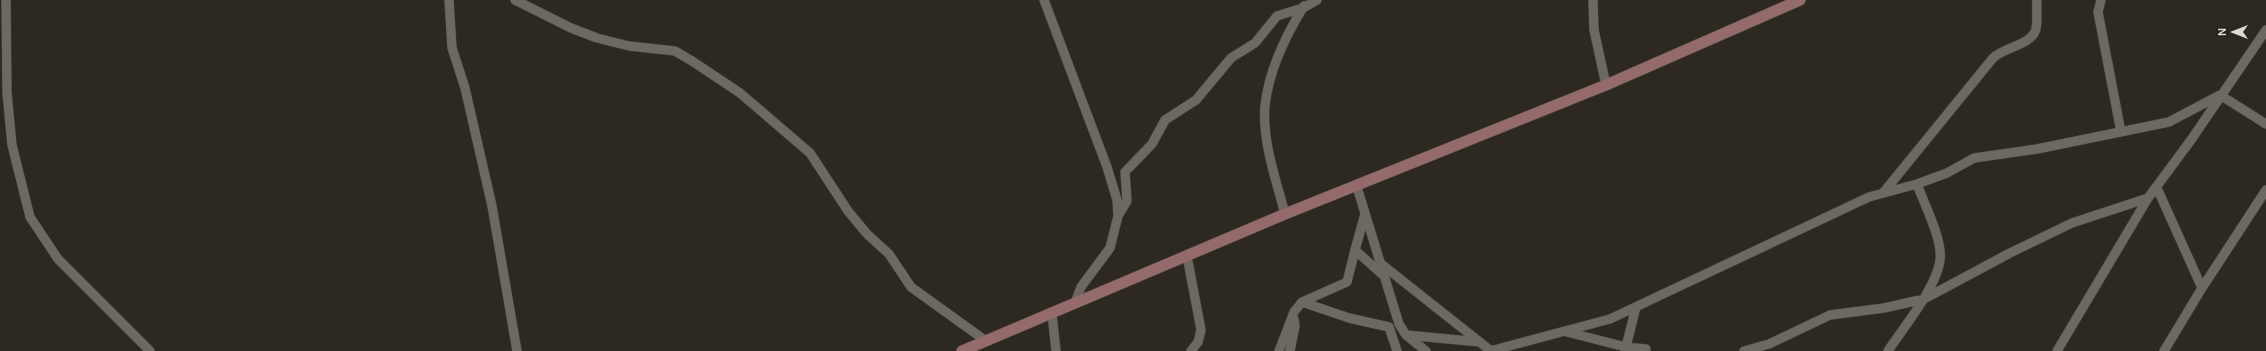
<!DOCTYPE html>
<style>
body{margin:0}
#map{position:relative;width:2266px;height:351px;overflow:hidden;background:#2d2921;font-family:"DM Sans",sans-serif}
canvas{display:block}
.north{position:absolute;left:2214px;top:12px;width:40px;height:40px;-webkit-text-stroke:3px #242018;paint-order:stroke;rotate:270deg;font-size:11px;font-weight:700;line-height:16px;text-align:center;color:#dddbd5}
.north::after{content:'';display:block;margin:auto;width:14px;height:18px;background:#dddbd5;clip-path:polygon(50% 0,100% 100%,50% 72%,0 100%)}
</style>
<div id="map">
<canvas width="2266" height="351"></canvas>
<div class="north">N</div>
</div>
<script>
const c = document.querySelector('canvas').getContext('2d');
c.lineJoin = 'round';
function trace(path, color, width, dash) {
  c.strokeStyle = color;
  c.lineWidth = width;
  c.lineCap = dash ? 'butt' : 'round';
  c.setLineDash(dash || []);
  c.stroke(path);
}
const minor = new Path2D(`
 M6 0 7 93 12 145 30 217 58 259 150 351
 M449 0 452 48 465 88 492 206 517 351
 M515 0 571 28 597 38 629 46 675 51 692 61 740 93 810 153 848 211 867 234 889 254 911 287 986 341
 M1044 0 1107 167 1117 200 1118 216 1110 248 1081 287 1075 303
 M1593 0 1594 30 1606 85
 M2101 0 2098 12 2121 132
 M1357 187 1399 324 1406 335 1426 351
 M2157 188 2202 288
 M1883 193 1993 58C2004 47 2032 45 2036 29 2038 19 2036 9 2037 0
 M1285 214C1276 179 1262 142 1265 105 1269 71 1286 35 1304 6
 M1365 214 1355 250 1384 276
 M1118 216 1127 201 1125 172 1152 144 1165 120 1196 100 1231 58 1255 43 1277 16 1303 8 1317 0
 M1355 250 1347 282 1302 302 1349 318 1389 327 1397 351
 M1187 256 1201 330 1198 342 1191 351
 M1380 263 1491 351
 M1052 314 1056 351
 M1567 332 1626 347 1646 349
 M1406 335 1480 342
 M1279 351 1294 312 1302 302
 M1290 351 1295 326 1294 319
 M1490 351 1610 319 1869 197 1917 184 1947 173 1974 158 2037 149 2169 122 2220 95 2266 124
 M1625 351 1636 307
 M1744 351 1769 344 1830 315 1884 308 1924 299 2010 253 2072 223 2148 198
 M1888 351C1903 328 1937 287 1940 260 1943 240 1924 204 1917 184
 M2057 351 2148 198 2191 140 2266 30
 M2164 351 2202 288 2266 190`);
const secondary = new Path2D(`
 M962 351 1285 214 1606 85 1800 0`);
trace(minor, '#4a4640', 10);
trace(secondary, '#4a4640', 12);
trace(minor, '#6e6960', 9);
trace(secondary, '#946b6a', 11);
</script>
